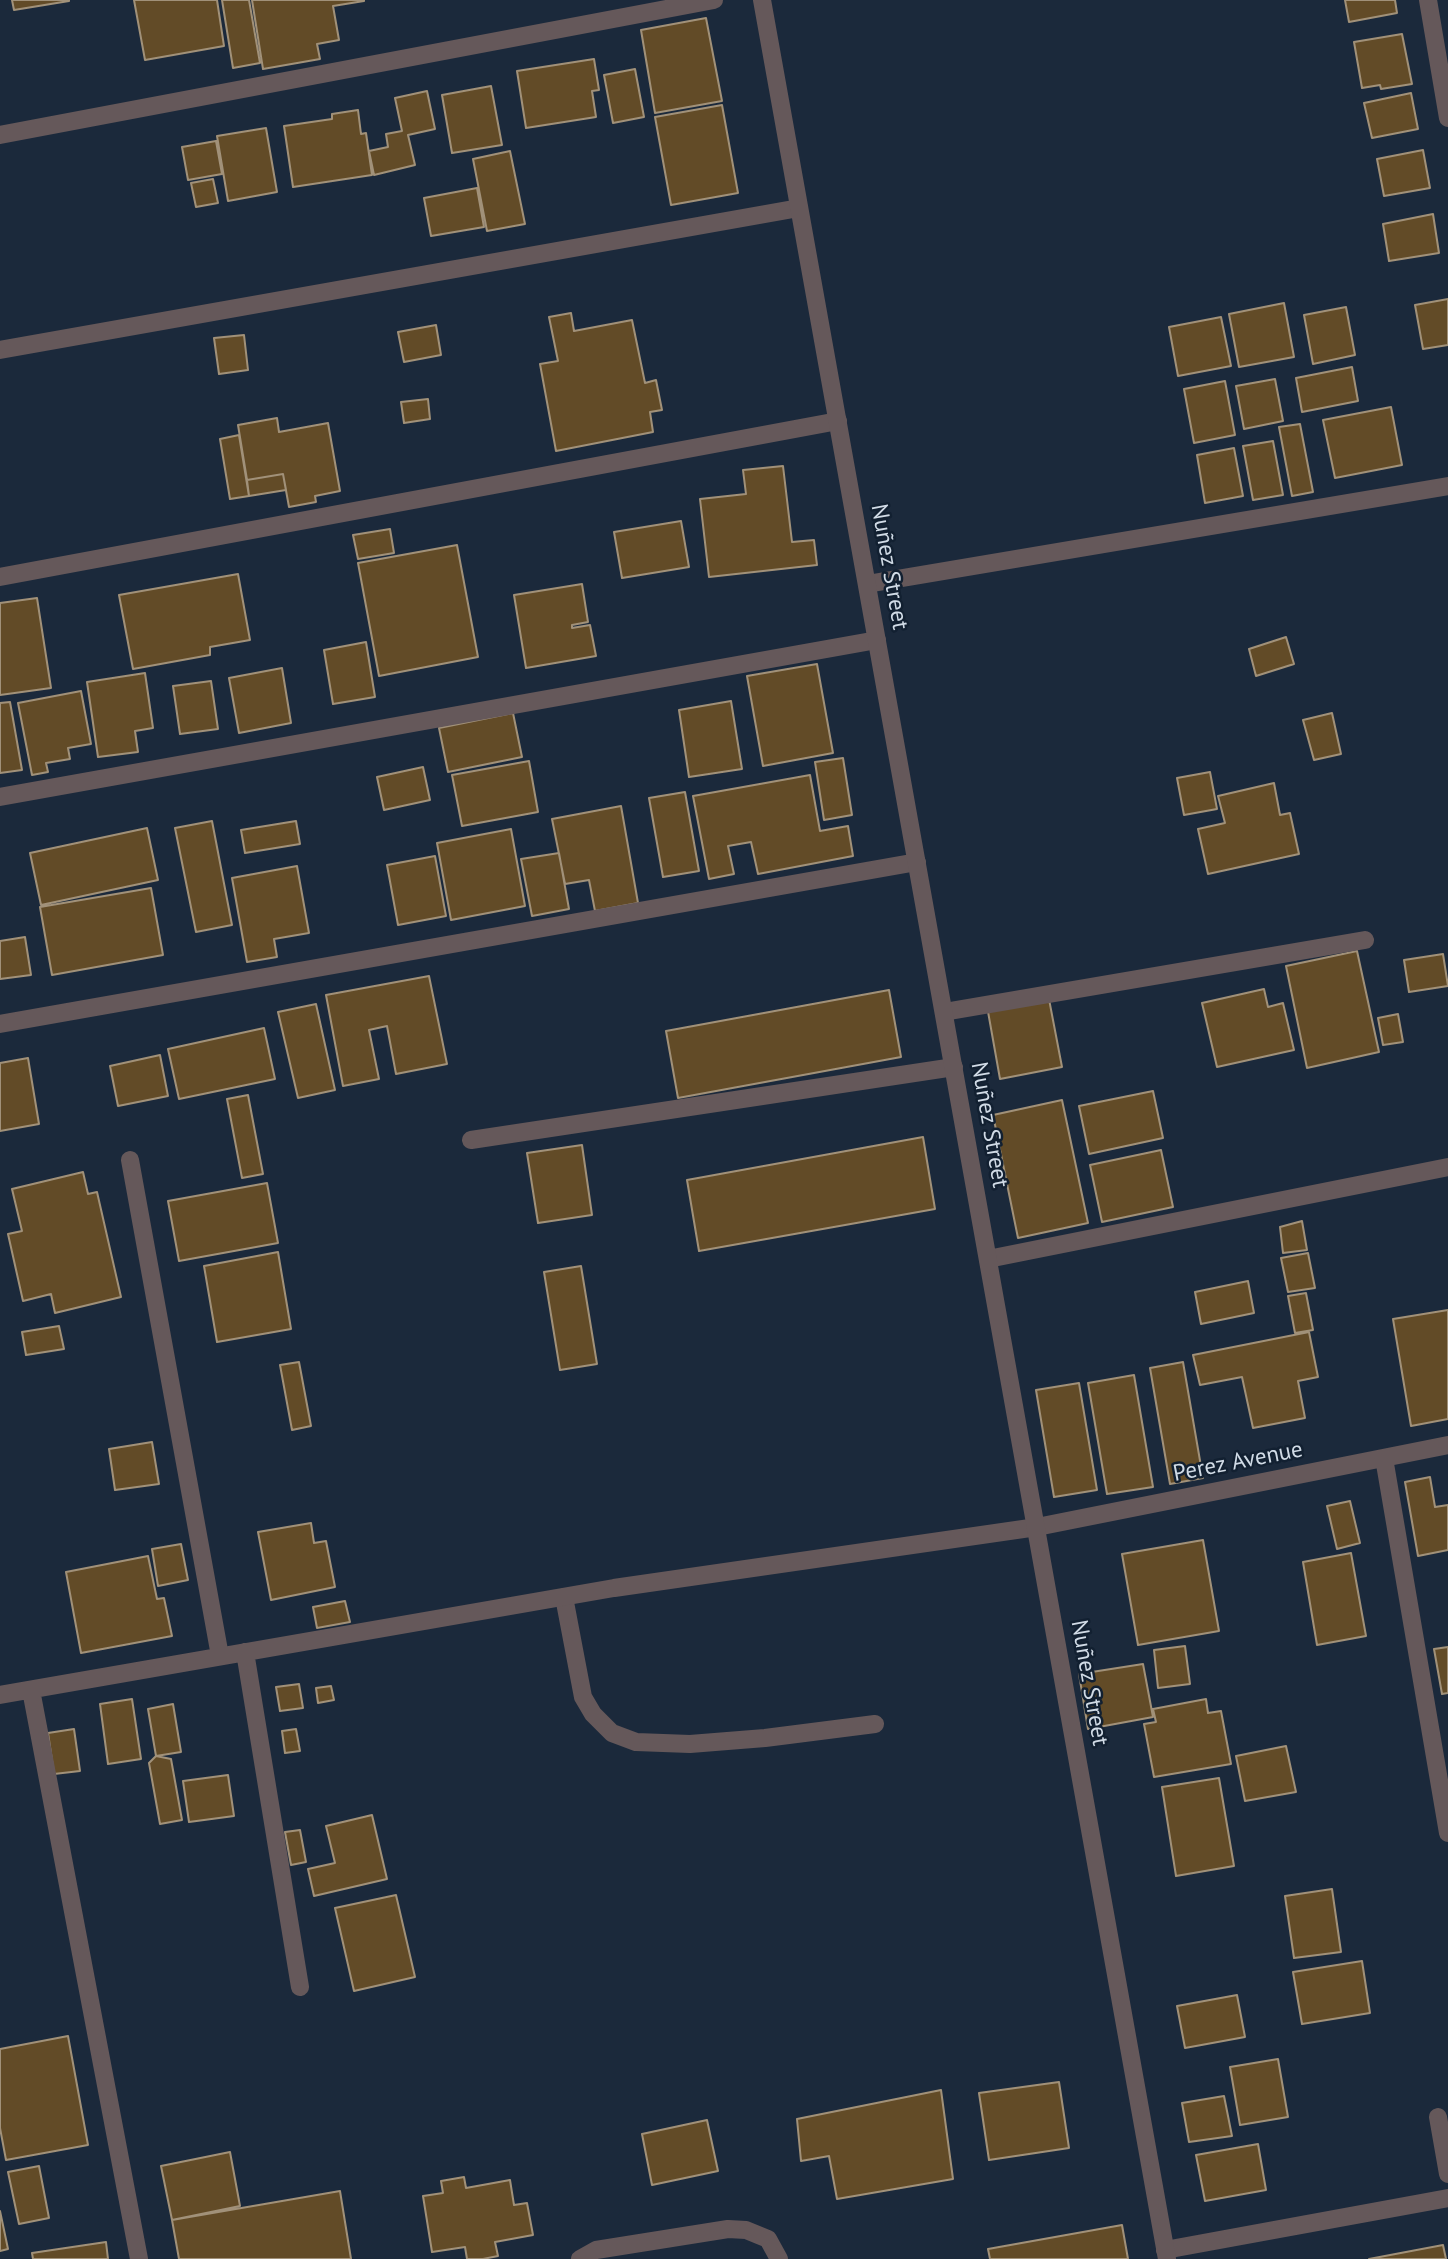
<!DOCTYPE html>
<meta charset="utf-8">
<style>
body{margin:0}
canvas{display:block;background:#1b293b}
</style>
<canvas width="1448" height="2259"></canvas>
<script>
const c = document.querySelector('canvas').getContext('2d');
c.lineJoin = 'round';
function fill(path, color) {
  c.fillStyle = color;
  c.fill(path, 'evenodd');
}
function trace(path, color, width, dash) {
  c.strokeStyle = color;
  c.lineWidth = width;
  c.lineCap = dash ? 'butt' : 'round';
  c.setLineDash(dash || []);
  c.stroke(path);
}
function label(font, color, halo, rows, align = 'center') {
  c.font = font + ' "PT Sans",sans-serif';
  c.lineWidth = 5;
  c.setLineDash([]);
  c.textBaseline = 'middle';
  c.strokeStyle = halo;
  c.fillStyle = color;
  for (const [text, x, y, turn = 0] of rows) {
    c.save();
    c.translate(x, y);
    c.rotate((+turn || 0) * Math.PI / 180);
    c.textAlign = isNaN(turn) ? turn : align;
    if (halo) c.strokeText(text, 0, 0);
    c.fillText(text, 0, 0);
    c.restore();
  }
}
const building = new Path2D(`
 M12 0H69V1L14 10Z
 M134 0H217L224 46 145 60Z
 M222 0H249L260 63 233 68Z
 M252 0H364V1L333 6 339 40 317 44 320 59 263 69Z
 M1345 0H1395L1397 13 1349 22Z
 M706 18 722 101 655 113 641 30Z
 M1402 34 1412 84 1381 89 1380 85 1362 88 1354 42Z
 M594 59 599 90 592 91 596 117 526 128 517 71Z
 M635 69 644 117 613 123 604 75Z
 M491 86 502 145 452 153 442 95Z
 M427 91 435 129 408 135 415 165 374 175 369 151 388 147 386 134 402 131 395 98Z
 M1411 93 1418 129 1372 138 1364 103Z
 M722 105 738 193 671 205 655 117Z
 M358 110 361 134 366 133 372 175 293 187 284 126 332 119V114Z
 M266 128 277 192 228 201 217 136Z
 M216 141 222 174 188 180 182 147Z
 M1423 150 1430 188 1384 196 1377 159Z
 M510 151 525 224 487 231 473 159Z
 M213 179 218 203 196 207 191 183Z
 M477 188 484 227 431 236 424 198Z
 M1433 214 1439 253 1389 261 1383 224Z
 M1448 299V345L1423 349 1415 305Z
 M1284 303 1294 357 1239 367 1229 314Z
 M1346 307 1355 355 1313 364 1304 315Z
 M571 313 574 331 632 320 645 383 656 380 662 410 650 412 653 432 556 451 540 364 558 361 549 317Z
 M1221 317 1231 366 1178 376 1169 327Z
 M436 325 441 355 404 362 398 332Z
 M244 335 248 370 219 374 214 338Z
 M1352 367 1358 401 1302 412 1296 378Z
 M1275 379 1283 421 1244 429 1236 386Z
 M1225 381 1235 435 1194 443 1184 389Z
 M428 399 430 419 404 423 401 402Z
 M1391 407 1402 465 1335 478 1323 420Z
 M277 418 279 432 328 423 340 491 315 496 316 502 289 507 283 474 247 480 238 425Z
 M1300 424 1313 492 1292 496 1279 427Z
 M239 435 249 496 230 499 220 439Z
 M1273 441 1283 495 1253 500 1243 446Z
 M1234 448 1243 496 1205 503 1197 455Z
 M783 466 792 542 814 540 817 565 709 577 700 499 746 494 743 470Z
 M283 474 286 490 249 496 247 480Z
 M681 521 689 567 622 578 614 532Z
 M390 529 394 553 358 559 353 535Z
 M457 545 478 657 379 676 358 563Z
 M238 574 250 640 210 647V655L133 669 119 595Z
 M582 584 588 622 572 625V628L590 625 596 656 526 668 514 595Z
 M37 598 51 688 0 695V603Z
 M1286 637 1294 664 1256 676 1249 649Z
 M366 642 375 697 333 704 324 650Z
 M817 664 833 753 763 766 747 676Z
 M282 668 291 723 239 733 229 678Z
 M145 673 153 728 135 731 138 752 98 757 87 682Z
 M211 681 218 729 180 734 173 686Z
 M81 691 91 744 68 748 70 759 46 763 48 772 32 775 18 703Z
 M731 701 742 769 689 777 679 710Z
 M10 702 22 770 0 773V703Z
 M513 713 522 757 448 772 439 728Z
 M1332 713 1341 754 1314 760 1303 720Z
 M843 758 852 815 824 820 815 762Z
 M529 761 538 812 462 826 452 775Z
 M423 767 430 800 384 810 377 777Z
 M1210 772 1217 809 1184 815 1177 778Z
 M810 775 820 831 848 826 853 856 758 874 751 842 728 846 734 874 709 879 693 796Z
 M1274 783 1280 815 1290 813 1299 854 1208 874 1198 829 1225 823 1218 796Z
 M685 792 699 871 663 877 649 798Z
 M621 806 638 903 595 911 589 880 565 884 552 819Z
 M212 821 232 925 196 932 175 828Z
 M296 821 300 844 245 853 241 830Z
 M147 828 158 880 41 905 30 853Z
 M511 829 525 906 451 920 437 843Z
 M559 853 569 909 532 916 521 859Z
 M435 856 446 916 398 925 387 865Z
 M297 866 309 933 274 939 277 957 247 962 232 878Z
 M151 888 163 955 52 975 40 907Z
 M25 937 31 975 0 979V941Z
 M1357 951 1379 1052 1307 1068 1286 966Z
 M1443 954 1448 986 1409 992 1404 960Z
 M429 976 447 1064 396 1074 387 1026 369 1030 379 1079 343 1086 326 995Z
 M1264 989 1268 1007 1283 1003 1294 1050 1217 1067 1202 1003Z
 M889 990 901 1057 678 1098 666 1031Z
 M1048 994 1062 1067 1000 1079 987 1006Z
 M316 1004 335 1090 298 1098 278 1012Z
 M1398 1014 1403 1042 1383 1045 1378 1018Z
 M264 1028 275 1079 179 1099 168 1049Z
 M160 1055 168 1096 118 1106 110 1066Z
 M28 1058 39 1124 0 1131V1063Z
 M1153 1091 1163 1138 1089 1154 1079 1106Z
 M248 1095 263 1174 242 1178 227 1099Z
 M1062 1100 1088 1223 1018 1238 993 1115Z
 M923 1137 935 1209 699 1251 687 1180Z
 M582 1145 592 1215 538 1223 527 1153Z
 M1161 1150 1173 1207 1102 1222 1090 1165Z
 M83 1172 88 1194 97 1192 121 1297 55 1313 51 1294 23 1301 8 1234 22 1231 12 1189Z
 M267 1183 278 1243 179 1261 168 1201Z
 M1302 1221 1307 1250 1283 1253 1280 1227Z
 M278 1252 291 1329 217 1342 204 1266Z
 M1308 1253 1315 1288 1288 1292 1281 1258Z
 M581 1266 597 1364 560 1370 544 1272Z
 M1248 1281 1254 1313 1201 1324 1195 1292Z
 M1306 1293 1313 1330 1295 1333 1288 1296Z
 M1448 1310V1419L1411 1426 1393 1319Z
 M59 1326 64 1349 26 1355 22 1332Z
 M1309 1332 1318 1377 1298 1381 1305 1418 1253 1428 1242 1377 1200 1385 1193 1355Z
 M299 1362 311 1426 292 1430 280 1365Z
 M1183 1362 1203 1478 1170 1484 1150 1368Z
 M1134 1375 1153 1487 1107 1494 1088 1383Z
 M1079 1383 1097 1490 1054 1497 1036 1390Z
 M152 1442 159 1484 115 1490 109 1449Z
 M1430 1477 1435 1507 1448 1505V1550L1418 1556 1405 1482Z
 M1350 1501 1360 1543 1337 1549 1327 1506Z
 M311 1523 314 1543 326 1541 335 1587 271 1600 258 1532Z
 M1203 1540 1219 1631 1138 1645 1122 1554Z
 M181 1544 188 1580 158 1586 152 1549Z
 M1351 1553 1366 1636 1317 1645 1303 1562Z
 M148 1556 157 1599 164 1598 172 1636 81 1653 66 1572Z
 M345 1601 350 1622 317 1628 313 1607Z
 M1185 1646 1190 1684 1158 1688 1154 1650Z
 M1448 1647V1693L1442 1694 1434 1649Z
 M1143 1664 1153 1717 1088 1729 1079 1674Z
 M299 1684 303 1708 280 1711 276 1687Z
 M331 1686 334 1700 318 1703 316 1688Z
 M132 1699 141 1759 108 1764 100 1704Z
 M1206 1699 1208 1713 1221 1711 1231 1764 1154 1777 1144 1724 1156 1722 1153 1709Z
 M173 1704 181 1752 156 1756 148 1709Z
 M74 1729 80 1771 54 1774 48 1733Z
 M296 1729 300 1751 285 1753 282 1731Z
 M1286 1746 1296 1792 1245 1801 1236 1756Z
 M156 1756 171 1759 182 1820 160 1824 149 1763Z
 M228 1775 234 1816 189 1822 183 1781Z
 M1219 1778 1234 1866 1176 1876 1162 1787Z
 M372 1815 387 1879 314 1896 308 1869 335 1863 326 1826Z
 M300 1830 306 1862 291 1865 285 1832Z
 M1332 1889 1341 1952 1294 1958 1285 1896Z
 M396 1895 415 1977 354 1991 335 1908Z
 M1362 1961 1370 2013 1302 2024 1293 1972Z
 M1237 1995 1245 2037 1185 2048 1177 2006Z
 M68 2036 88 2145 6 2160 0 2128V2049Z
 M1278 2059 1288 2117 1240 2125 1230 2067Z
 M1059 2082 1069 2148 989 2160 979 2093Z
 M941 2090 953 2179 837 2199 829 2156 801 2161 797 2119Z
 M1224 2096 1232 2136 1189 2142 1182 2103Z
 M707 2120 718 2171 652 2185 642 2134Z
 M1258 2144 1266 2190 1205 2201 1196 2155Z
 M230 2152 240 2206 172 2220 161 2166Z
 M39 2166 49 2218 19 2224 8 2172Z
 M464 2177 466 2188 510 2180 514 2205 527 2203 533 2235 495 2242 498 2256 483 2259H467L465 2247 432 2252 423 2196 443 2193 441 2181Z
 M340 2191 351 2259H179L172 2220Z
 M0 2211 8 2249 0 2251Z
 M1122 2225 1128 2259H990L988 2249Z
 M106 2242 108 2259H33L32 2253Z
 M1443 2245 1446 2259H1369Z`);
fill(building, '#624b27');
trace(building, '#a19179', 2);
trace(new Path2D(`
 M471 1140 954 1067
 M988 1259 1448 1167
 M564 1597 583 1697 593 1714 612 1733 636 1742 690 1744 765 1738 875 1724`), '#65585a', 18);
trace(new Path2D(`
 M1428 0 1448 118
 M0 135 714 0
 M0 350 799 208
 M0 577 838 421
 M867 584 1448 486
 M0 797 877 640
 M944 1012 1365 940
 M0 1024 917 862
 M130 1160 220 1656
 M1384 1458 1448 1833
 M245 1652 300 1987
 M31 1690 139 2259
 M0 1695 614 1588 1037 1527 1448 1445
 M1438 2117 1448 2174
 M1165 2250 1448 2198
 M580 2259 596 2250 728 2229 746 2230 768 2239 779 2259`), '#65585a', 18);
trace(new Path2D(`
 M762 0 1167 2259`), '#65585a', 18);
label('23px', '#d1dbe6', '#122031', [
 ["Nuñez Street",889,567,80],
 ["Nuñez Street",989,1125,80],
 ["Perez Avenue",1238,1462,-11],
 ["Nuñez Street",1089,1683,80]
]);
</script>
